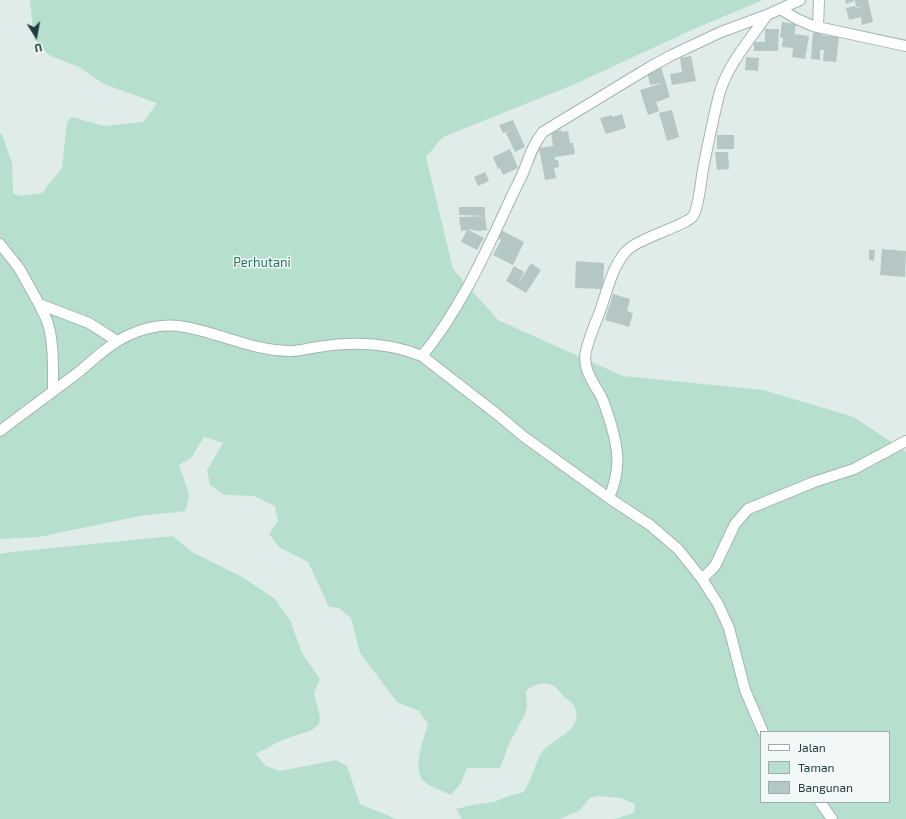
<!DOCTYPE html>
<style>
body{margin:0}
#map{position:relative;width:906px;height:819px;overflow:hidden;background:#e0ecea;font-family:"Exo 2",sans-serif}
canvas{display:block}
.legend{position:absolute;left:760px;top:731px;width:130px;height:72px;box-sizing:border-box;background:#f1f8f7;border:1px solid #9dadad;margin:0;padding:5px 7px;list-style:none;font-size:12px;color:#1f3d3e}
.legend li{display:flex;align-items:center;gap:8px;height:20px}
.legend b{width:20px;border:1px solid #9dadad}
.north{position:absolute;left:16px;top:16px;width:40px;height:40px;-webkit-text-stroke:3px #f1f8f7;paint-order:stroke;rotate:169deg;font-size:11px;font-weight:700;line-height:16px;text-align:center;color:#1f3d3e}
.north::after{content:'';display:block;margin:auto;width:14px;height:18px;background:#1f3d3e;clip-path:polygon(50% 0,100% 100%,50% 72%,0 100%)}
</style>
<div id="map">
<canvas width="906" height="819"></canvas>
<ul class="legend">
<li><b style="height:5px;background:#fff"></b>Jalan</li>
<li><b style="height:11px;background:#b7dfce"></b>Taman</li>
<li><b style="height:11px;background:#b5c7c4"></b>Bangunan</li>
</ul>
<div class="north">U</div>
</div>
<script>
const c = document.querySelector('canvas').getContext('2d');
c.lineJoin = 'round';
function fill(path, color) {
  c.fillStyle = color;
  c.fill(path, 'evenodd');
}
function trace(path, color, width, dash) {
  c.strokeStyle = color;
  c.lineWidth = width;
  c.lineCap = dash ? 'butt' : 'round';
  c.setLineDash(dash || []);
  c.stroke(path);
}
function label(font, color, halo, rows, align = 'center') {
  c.font = font + ' "Exo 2",sans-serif';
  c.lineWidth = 3;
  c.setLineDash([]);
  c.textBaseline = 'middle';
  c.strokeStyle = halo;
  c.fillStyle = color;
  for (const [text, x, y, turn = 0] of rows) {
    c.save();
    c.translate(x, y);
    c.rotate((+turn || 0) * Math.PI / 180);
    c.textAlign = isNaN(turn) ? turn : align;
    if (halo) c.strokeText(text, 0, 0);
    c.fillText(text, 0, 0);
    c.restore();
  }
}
fill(new Path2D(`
 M30 0H763L694 29 575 84 443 137 426 157 453 269 498 320 623 376 763 390 854 417 906 452V819H614L634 813 635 804 621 798 597 796 590 798 580 810 560 819H462L456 809 472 805 494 802 509 796 524 792C528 784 532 776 535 767 537 762 538 758 541 753 551 739 581 732 576 711 575 706 572 702 567 699 560 694 557 685 548 684 540 682 532 685 526 691L527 707 525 714 508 746 500 768H467L461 783 451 795C443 791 433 788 426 783 410 772 424 739 428 724L419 711 397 702 360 653 351 618 339 608 329 607 308 562 279 547 269 534 278 521 275 506 254 496 224 495 210 485 207 470 223 443 204 437 192 457 179 465 189 494 186 511 140 516 39 537 0 539V133L2 135 12 163 13 193 20 196 42 193 62 168 67 122 72 117 104 126 143 122 157 103 104 84 79 67 49 55 34 39ZM761 732H889V802H761Z
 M173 536 192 552 244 578 275 599 290 620 302 653 320 679 314 693 320 717 319 724 312 730 282 740 256 754 266 766 280 771 336 760 347 766 360 804 396 819H0V554L12 552Z`), '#b7dfce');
fill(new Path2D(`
 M845 0H854V1L846 4Z
 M855 0H868L873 22 862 25 861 17 849 20 846 8 855 6 856 8 865 6 856 7Z
 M782 22 796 24 793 46 795 34 809 36 805 59 792 57 793 48 782 47 783 38 780 37Z
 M765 29H779L778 51H754V42H765Z
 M813 32 822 33 821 40 822 35 839 37 836 62 823 61 824 50H820V60L811 59Z
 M691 56 696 81 672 85 670 74 682 72 680 58Z
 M746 57 759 58 758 71 745 70Z
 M661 67 670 97 657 102 655 98 659 111 648 115 640 90 663 83 650 85 647 71Z
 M672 110 679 137 667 141 659 113Z
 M622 114 626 128 606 134 600 118 612 115 613 117Z
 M513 120 525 147 515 152 506 133 512 130 503 133 499 125Z
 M561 130 562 132 568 131 570 143H573L575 154 555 157V160H558L559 167 554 168 556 178 545 180 539 148 553 146 551 132Z
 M717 135H734V149H717Z
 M510 149 518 168 503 175 500 168 498 169 493 157Z
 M715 152H728L729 169 717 170Z
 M485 172 489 181 478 186 474 177Z
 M459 207H485V216L487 230 479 231 467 229 484 238 477 250 461 242 467 230 461 231 459 217 485 216 459 215Z
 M501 230 524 242 513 265 493 255 501 240 497 238Z
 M882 249 906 251 905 277 880 275Z
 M869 250H875L874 261 869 260Z
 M576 261 604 263 603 289 575 288Z
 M531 263 541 270 526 293 506 281 514 266 524 272 518 284Z
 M613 294 630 299 627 311 633 313 629 327 605 320Z`), '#b5c7c4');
const minor = new Path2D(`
 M780 9 797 19 813 26 906 46
 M818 27 819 0
 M0 244 19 268 39 304 89 323 117 341
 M39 304C41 309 45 315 47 321 54 339 53 371 53 391
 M422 356C460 310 485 254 510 200 514 191 519 182 523 173 529 158 533 144 543 132L650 67 672 55 721 32 767 15 800 0
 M0 431C26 411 54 391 80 371 95 358 111 343 129 335 144 328 162 324 179 326 216 331 250 350 288 351 298 352 308 348 318 347 354 341 388 342 422 356L498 415 523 436 609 498 650 525 678 549 702 579 718 604 729 628 745 690 763 732
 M609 498C621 469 619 450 610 421 607 413 605 404 601 396 593 382 582 368 586 351 589 338 594 326 599 314 606 295 611 271 623 255 628 248 635 244 642 241 652 235 689 223 693 216 699 207 701 180 703 169 708 144 713 119 719 95 727 65 750 40 767 15
 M702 579 715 566 735 524 748 509 814 482 854 469 906 441
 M820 802 832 819`);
trace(minor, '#a2b4b3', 12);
trace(minor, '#fff', 10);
label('13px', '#27775e', '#f1f8f7', [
 ["Perhutani",262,263]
]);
</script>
